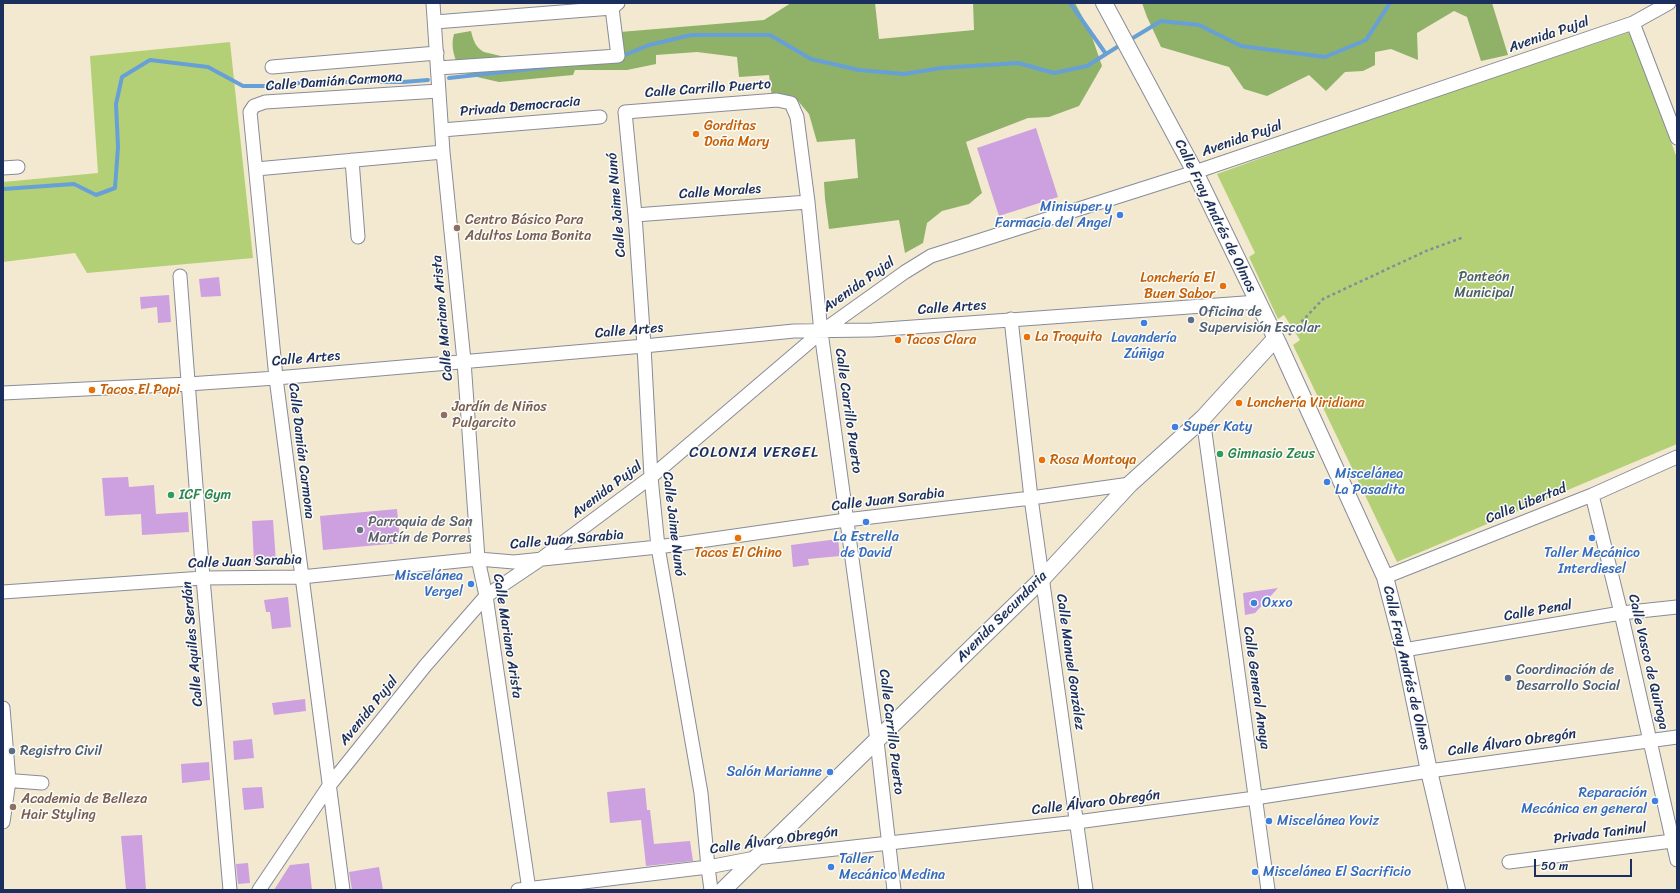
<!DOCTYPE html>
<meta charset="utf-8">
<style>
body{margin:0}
#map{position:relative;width:1680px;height:893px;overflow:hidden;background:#f3e9d1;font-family:Sriracha,sans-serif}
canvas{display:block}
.frame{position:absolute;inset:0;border:4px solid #1b2f5e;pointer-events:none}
.scale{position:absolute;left:1534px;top:859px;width:98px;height:18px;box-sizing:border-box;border:2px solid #1b2f5e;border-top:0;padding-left:5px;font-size:12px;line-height:14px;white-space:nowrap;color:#1b2f5e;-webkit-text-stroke:3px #fdfcf7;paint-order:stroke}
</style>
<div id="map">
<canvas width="1680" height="893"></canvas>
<div class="frame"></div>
<div class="scale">50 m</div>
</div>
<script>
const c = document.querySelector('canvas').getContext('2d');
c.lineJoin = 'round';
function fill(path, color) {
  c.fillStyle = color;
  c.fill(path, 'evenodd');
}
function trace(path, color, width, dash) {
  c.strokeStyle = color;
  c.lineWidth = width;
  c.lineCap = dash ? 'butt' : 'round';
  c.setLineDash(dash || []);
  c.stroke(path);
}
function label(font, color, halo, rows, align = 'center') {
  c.font = font + ' Sriracha,sans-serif';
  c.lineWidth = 3;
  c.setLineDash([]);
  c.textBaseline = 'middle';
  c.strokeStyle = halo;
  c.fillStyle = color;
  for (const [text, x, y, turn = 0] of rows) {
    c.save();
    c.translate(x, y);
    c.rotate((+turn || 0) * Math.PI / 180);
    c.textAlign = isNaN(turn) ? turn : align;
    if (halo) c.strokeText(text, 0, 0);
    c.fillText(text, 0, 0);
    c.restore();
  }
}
fill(new Path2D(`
 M1630 32 1677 158V444L1397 562 1293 345 1300 340 1284 315 1278 319 1249 257 1255 253 1217 174 1344 128Z
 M230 42 253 258 87 273 75 253 3 262V182L98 173 90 56Z`), '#b4d077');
fill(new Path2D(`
 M791 3H875L879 39 974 30 973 3H1075L1090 31 1102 66 1079 106 1049 117 1028 118 966 142 982 193 969 204 942 211 927 223 923 243 905 253 899 220 829 229 825 199 824 182 858 178 855 139 817 142 809 114 798 101 772 97 769 75 739 77 737 57 697 52 656 55V64L627 70H575L573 75 499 82 477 77 460 71C455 58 450 48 454 34L471 31C473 40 476 48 484 52L530 63 614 51 620 32 764 20Z
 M1142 3H1492L1508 55 1481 61 1467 17 1454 11 1417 33 1418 60 1391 49 1375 52V65L1363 71 1345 72 1326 91 1309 75 1267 96 1244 89 1229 67 1161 47 1147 17Z`), '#8fb268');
trace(new Path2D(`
 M1070 3 1106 54
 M1128 41 1161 21 1199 25 1241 46 1325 57 1366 40 1390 3
 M620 57 649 45 691 35H770L811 59 859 70 904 74 941 68 1018 63 1054 73 1087 66 1122 44
 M449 78 548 67
 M3 189 74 184 96 195 115 188 118 147 116 104 122 77 150 60 208 67 243 86H269L310 82H403L428 80`), '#67a0d6', 4);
fill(new Path2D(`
 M1036 128 1058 197 999 216 977 148Z
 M219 277 221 296 201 297 199 279Z
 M169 295 171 322 158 323 157 307 141 309 140 297Z
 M128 477 129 487 154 485 156 514 188 512 189 532 142 535 141 514 105 516 102 478Z
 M397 509 400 543 323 550 320 516Z
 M273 520 276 562 254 563 252 521Z
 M838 539 840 556 808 559 809 565 793 567 791 545Z
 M1278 588 1255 613 1245 615 1243 593Z
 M288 597 291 627 272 629 270 612H266L264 600Z
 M305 699 306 711 274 715 272 703Z
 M252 739 254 758 234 760 233 741Z
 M209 762 210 780 182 783 181 764Z
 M262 787 264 808 244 810 242 788Z
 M645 788 647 810H650L654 844 690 841 693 861 646 866 641 820 610 823 607 792Z
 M142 835 146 890H126L121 836Z
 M248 863 250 883 238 884 236 864Z
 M309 863 312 890H274L290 865Z
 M379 867 383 890H352L349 872Z`), '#cda0df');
const minor = new Path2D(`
 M433 3 443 152 464 361 478 559 486 596 529 890
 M435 22 612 8
 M1633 23 1677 138
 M272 67 437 53
 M438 68 618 56 612 8 618 3
 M442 130 600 117
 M352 160 358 237
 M3 168 18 167
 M256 169 443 152
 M635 215 808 202
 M180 276 203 578 230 890
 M1011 319 1031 498 1086 890
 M3 393 188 384 276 378 644 346 794 331 872 330 1258 302
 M1203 418 1268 890
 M1592 495 1621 613 1677 860
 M1385 577 1592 495 1677 457
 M3 592 203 578 301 577 478 559 514 562 658 547 846 520 1031 498 1130 484
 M1404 650 1621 613 1677 607
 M3 708 9 781 3 822
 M3 780 42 783
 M1509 862 1672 841
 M259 890 329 786 425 666 486 596 541 559 651 477 821 332 905 272 931 256 1195 172 1633 23 1669 3
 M343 890 276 378 250 112 254 106 265 102 439 91
 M518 890 708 867 755 858 1077 822 1255 798 1429 771 1677 737
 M711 890 708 867 701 793 658 547 651 477 644 346 635 215 625 112 777 100 791 103 797 117 808 202 821 332 877 741 894 890`);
const tertiary = new Path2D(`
 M1104 3 1195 172 1279 345 1385 577 1404 650 1429 771 1457 890
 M723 890 1042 579 1130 484 1203 418 1275 339`);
trace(minor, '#878c98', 15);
trace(tertiary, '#878c98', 18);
trace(new Path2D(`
 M1289 335 1323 299 1426 251 1464 237`), '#878c98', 2.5, [3, 3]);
trace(minor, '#fff', 13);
trace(tertiary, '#fff', 16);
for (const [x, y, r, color] of [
 [696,134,4,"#e8710a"],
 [1120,215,4,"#3f7fe0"],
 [457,228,4,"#8d6e63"],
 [1223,286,4,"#e8710a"],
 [1191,320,4,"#5c6f8a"],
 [1144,323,4,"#3f7fe0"],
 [1027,337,4,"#e8710a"],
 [898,340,4,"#e8710a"],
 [92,390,4,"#e8710a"],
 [1239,403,4,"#e8710a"],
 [444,415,4,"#8d6e63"],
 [1175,427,4,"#3f7fe0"],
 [1220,454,4,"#2e9e5b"],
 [1042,460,4,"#e8710a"],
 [1327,482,4,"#3f7fe0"],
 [171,495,4,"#2e9e5b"],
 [866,522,4,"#3f7fe0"],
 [360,530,4,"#6b7280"],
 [738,538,4,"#e8710a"],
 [1592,538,4,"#3f7fe0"],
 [471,584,4,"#3f7fe0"],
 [1254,603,4,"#3f7fe0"],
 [1508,678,4,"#5c6f8a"],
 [12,751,4,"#5c6f8a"],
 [830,772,4,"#3f7fe0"],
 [1655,801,4,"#3f7fe0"],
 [13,807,4,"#8d6e63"],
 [1269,821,4,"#3f7fe0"],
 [831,867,4,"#3f7fe0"],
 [1255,872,4,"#3f7fe0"]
]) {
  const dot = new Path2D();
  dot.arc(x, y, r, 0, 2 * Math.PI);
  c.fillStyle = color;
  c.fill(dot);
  trace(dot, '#fdfcf7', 1.5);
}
label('14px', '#1b2f5e', '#fdfcf7', [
 ["Avenida Pujal",1549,35,-19],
 ["Calle Damián Carmona",334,82,-4],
 ["Calle Carrillo Puerto",708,89,-4],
 ["Privada Democracia",520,107,-5],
 ["Avenida Pujal",1242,139,-19],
 ["Calle Morales",720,192,-4],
 ["Calle Jaime Nunó",617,205,-95],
 ["Calle Fray Andrés de Olmos",1215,216,64],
 ["Avenida Pujal",859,285,-35],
 ["Calle Artes",952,308,-4],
 ["Calle Mariano Arista",443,318,-95],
 ["Calle Artes",629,331,-5],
 ["Calle Artes",306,359,-5],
 ["Calle Carrillo Puerto",848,411,82],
 ["Calle Damián Carmona",301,451,83],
 ["Avenida Pujal",607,490,-37],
 ["Calle Juan Sarabia",888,500,-7],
 ["Calle Libertad",1526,504,-22],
 ["Calle Jaime Nunó",673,524,83],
 ["Calle Juan Sarabia",567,540,-5],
 ["Calle Juan Sarabia",245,562,-2],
 ["Calle Penal",1538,611,-10],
 ["Avenida Secundaria",1002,617,-45],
 ["Calle Mariano Arista",507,636,81],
 ["Calle Aquiles Serdán",193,644,-95],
 ["Calle Manuel González",1070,662,82],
 ["Calle Vasco de Quiroga",1648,662,77],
 ["Calle Fray Andrés de Olmos",1406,668,77],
 ["Calle General Anaya",1256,688,82],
 ["Avenida Pujal",369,711,-51],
 ["Calle Carrillo Puerto",891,732,83],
 ["Calle Álvaro Obregón",1512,743,-8],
 ["Calle Álvaro Obregón",1096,803,-7],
 ["Privada Taninul",1600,834,-7],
 ["Calle Álvaro Obregón",774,841,-8]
]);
label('14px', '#c56008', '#fdfcf7', [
 ["Gorditas",704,126],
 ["Doña Mary",704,142],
 ["Lonchería El",1215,278,"right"],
 ["Buen Sabor",1215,294,"right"],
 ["La Troquita",1035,337],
 ["Tacos Clara",906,340],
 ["Tacos El Papi",100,390],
 ["Lonchería Viridiana",1247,403],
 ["Rosa Montoya",1050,460],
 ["Tacos El Chino",738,553,"center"]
], 'left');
label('14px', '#366cbe', '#fdfcf7', [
 ["Minisuper y",1112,207,"right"],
 ["Farmacia del Angel",1112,223,"right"],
 ["Lavandería",1144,338,"center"],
 ["Zúñiga",1144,354,"center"],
 ["Super Katy",1183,427],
 ["Miscelánea",1335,474],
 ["La Pasadita",1335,490],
 ["La Estrella",866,537,"center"],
 ["de David",866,553,"center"],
 ["Taller Mecánico",1592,553,"center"],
 ["Interdiesel",1592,569,"center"],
 ["Miscelánea",463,576,"right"],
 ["Vergel",463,592,"right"],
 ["Oxxo",1262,603],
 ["Salón Marianne",822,772,"right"],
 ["Reparación",1647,793,"right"],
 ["Mecánica en general",1647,809,"right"],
 ["Miscelánea Yoviz",1277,821],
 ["Taller",839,859],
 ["Mecánico Medina",839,875],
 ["Miscelánea El Sacrificio",1263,872]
], 'left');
label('14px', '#785e54', '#fdfcf7', [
 ["Centro Básico Para",465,220],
 ["Adultos Loma Bonita",465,236],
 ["Jardín de Niños",452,407],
 ["Pulgarcito",452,423],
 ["Academia de Belleza",21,799],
 ["Hair Styling",21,815]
], 'left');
label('14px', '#495f66', '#fdfcf7', [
 ["Panteón",1484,277],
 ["Municipal",1484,293]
]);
label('14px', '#4e5e75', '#fdfcf7', [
 ["Oficina de",1199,312],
 ["Supervisión Escolar",1199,328],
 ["Coordinación de",1516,670],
 ["Desarrollo Social",1516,686],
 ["Registro Civil",20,751]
], 'left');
label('14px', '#27864d', '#fdfcf7', [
 ["Gimnasio Zeus",1228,454],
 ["ICF Gym",179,495]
], 'left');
label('14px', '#5b616d', '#fdfcf7', [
 ["Parroquia de San",368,522],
 ["Martín de Porres",368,538]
], 'left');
c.letterSpacing = '1px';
label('15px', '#1b2f5e', '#fdfcf7', [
 ["COLONIA VERGEL",754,453]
]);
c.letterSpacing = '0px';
</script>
